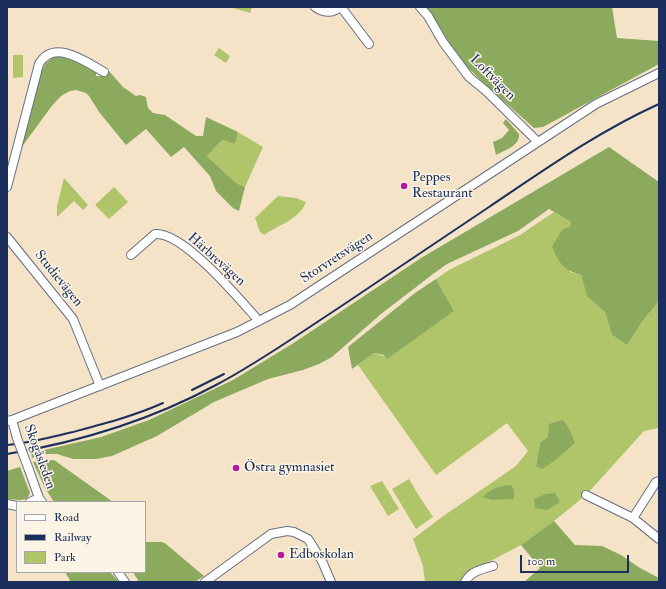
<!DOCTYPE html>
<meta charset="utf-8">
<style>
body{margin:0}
#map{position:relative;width:666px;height:589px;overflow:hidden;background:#f5e3c8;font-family:"IM FELL Double Pica",serif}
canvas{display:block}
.frame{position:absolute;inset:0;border:8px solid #1b2f5e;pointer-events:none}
.legend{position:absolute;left:16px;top:501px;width:130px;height:72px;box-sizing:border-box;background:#fcf5e5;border:1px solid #a2a6af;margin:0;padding:5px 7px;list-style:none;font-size:12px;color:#1b2f5e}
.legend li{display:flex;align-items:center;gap:8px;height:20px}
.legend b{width:20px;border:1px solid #a2a6af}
.scale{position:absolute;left:520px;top:555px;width:109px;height:18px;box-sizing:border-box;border:2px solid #1b2f5e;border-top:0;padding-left:5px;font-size:12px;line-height:14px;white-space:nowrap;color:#1b2f5e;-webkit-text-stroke:3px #fcf5e5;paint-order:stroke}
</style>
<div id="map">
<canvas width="666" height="589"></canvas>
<div class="frame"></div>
<ul class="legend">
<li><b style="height:5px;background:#fff"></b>Road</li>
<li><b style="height:5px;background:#1b2f5e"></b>Railway</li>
<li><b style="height:11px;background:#b0c56a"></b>Park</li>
</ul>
<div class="scale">100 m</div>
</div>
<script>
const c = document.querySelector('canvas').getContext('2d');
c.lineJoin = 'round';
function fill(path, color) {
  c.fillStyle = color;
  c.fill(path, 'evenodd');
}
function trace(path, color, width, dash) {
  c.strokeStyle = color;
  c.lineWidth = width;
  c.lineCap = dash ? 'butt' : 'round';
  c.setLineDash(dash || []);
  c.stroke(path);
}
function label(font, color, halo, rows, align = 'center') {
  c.font = font + ' "IM FELL Double Pica",serif';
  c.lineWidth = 3;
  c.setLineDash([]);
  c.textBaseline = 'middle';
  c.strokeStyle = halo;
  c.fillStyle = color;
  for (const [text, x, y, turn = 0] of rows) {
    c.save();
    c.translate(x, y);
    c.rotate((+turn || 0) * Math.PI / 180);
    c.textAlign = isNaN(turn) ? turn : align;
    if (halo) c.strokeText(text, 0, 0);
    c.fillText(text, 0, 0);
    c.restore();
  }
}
fill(new Path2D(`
 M234 7H252L250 13 233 8Z
 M219 48 230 56 226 63 214 55Z
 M13 55H23V77L13 78Z
 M238 132 263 147 245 187 236 183 207 156 222 140 235 144Z
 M64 178 88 205 83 210 74 201 57 217V206Z
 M114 187 128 202 109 219 95 205Z
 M278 196 296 198 306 202C300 219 278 225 264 235L260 232 255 218Z
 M554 212 571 222 570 272 581 275 587 295 605 312 612 335 627 345 642 322 659 301V428L644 431 586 495 554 521 521 545 468 573 463 582H425L423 566 413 539 442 517 516 466 528 451 507 423 436 475 358 365 373 353 388 357 454 311 436 279 449 270 520 235ZM548 437 575 443 566 450 536 466 540 442Z
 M409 479 419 496 433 517 416 529 392 489Z
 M382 481 399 509 388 516 370 486Z`), '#b0c56a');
fill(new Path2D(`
 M427 7H612L617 38 659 41V64L543 127 534 128 489 88 465 65 458 57Z
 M60 55 74 59 96 71V76H106L109 71 123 87 136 96 140 95 146 97 148 108 153 113 165 115 196 136H203L206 117 238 132 235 144 222 140 207 156 236 183 245 187 239 211 233 208 216 191 210 176 184 147 171 157 146 129 126 145 99 112 89 96 86 93 76 90 70 91 61 96 51 107 21 148 41 73C45 63 49 58 60 55Z
 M506 119 519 134C520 146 505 150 496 155L493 142 502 138 509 130 503 123Z
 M609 147 659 182V301L642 322 627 345 612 335 605 312 587 296 581 275C564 270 558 263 552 246L563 229 570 227 571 222 549 209 518 231 447 264 433 274 381 314 332 357 319 364 303 370 268 379 214 402 157 436 112 456 96 459H73L57 454H45L32 458 31 453 101 437 149 420 233 380 292 344 421 258Z
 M436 279 454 311 387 359 384 355 374 353 352 369 348 347 415 293Z
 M563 420 570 430 575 443 554 461 542 469 536 466 540 442 548 437 549 424Z
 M54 460 113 502H54L45 488 33 462Z
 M20 467 30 493 27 499 20 500 8 499H7V471Z
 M511 485 514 490V499L492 500 483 497C491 488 499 486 511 485Z
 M555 493 560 502 547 510 535 508 534 499 545 494Z
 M554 521 575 545 602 546 621 555 640 568 659 578V582H524L540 568 521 545Z
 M145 542H162L166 544 204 576 195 582H139L133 572H145Z
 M65 572H110L119 582H71Z`), '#8caa5e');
const minor = new Path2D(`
 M315 7C324 13 332 14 340 7
 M341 7 369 44
 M420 7 428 16 443 42 469 77 486 91 538 142
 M7 187 39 64C54 38 86 62 104 72
 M7 237 73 319 100 386
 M131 255 155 234C183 231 241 301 259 321
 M12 420 17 438
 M7 421 12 420 237 332 290 305 596 104 659 73
 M29 470 39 498 42 502
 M659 481 656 482 633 518 659 539
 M586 495 633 518
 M30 502 39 498
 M7 504 17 506
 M118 572 125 582
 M205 582 271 534 287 531 294 532 308 539 322 561 331 582
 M465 582C471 571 482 569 493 566`);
trace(minor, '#676e83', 10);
trace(minor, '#fff', 8);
trace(new Path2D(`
 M192 390 224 374
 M7 445C31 443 50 437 73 432 103 424 134 416 163 403
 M7 454C80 442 151 420 216 385 258 363 297 335 337 309 387 275 439 241 489 207 544 170 599 131 659 104`), '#1b2f5e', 2);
const minorBridge = new Path2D(`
 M17 438 29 470`);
trace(minorBridge, '#676e83', 10, []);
trace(minorBridge, '#fff', 8);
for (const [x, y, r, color] of [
 [404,186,4,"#b5179e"],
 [236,468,4,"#b5179e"],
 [281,555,4,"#b5179e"]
]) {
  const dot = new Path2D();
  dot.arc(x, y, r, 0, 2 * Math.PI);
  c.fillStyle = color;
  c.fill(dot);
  trace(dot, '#fcf5e5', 1.5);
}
label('14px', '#1b2f5e', '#fcf5e5', [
 ["Loftvägen",492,78,45],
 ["Storvretsvägen",337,258,-33],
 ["Härbrevägen",216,260,42],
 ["Studievägen",58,279,51],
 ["Skogåsleden",39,457,70]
]);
label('14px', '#1b2f5e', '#fcf5e5', [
 ["Peppes",412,178],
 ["Restaurant",412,194],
 ["Östra gymnasiet",244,468],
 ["Edboskolan",289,555]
], 'left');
</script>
